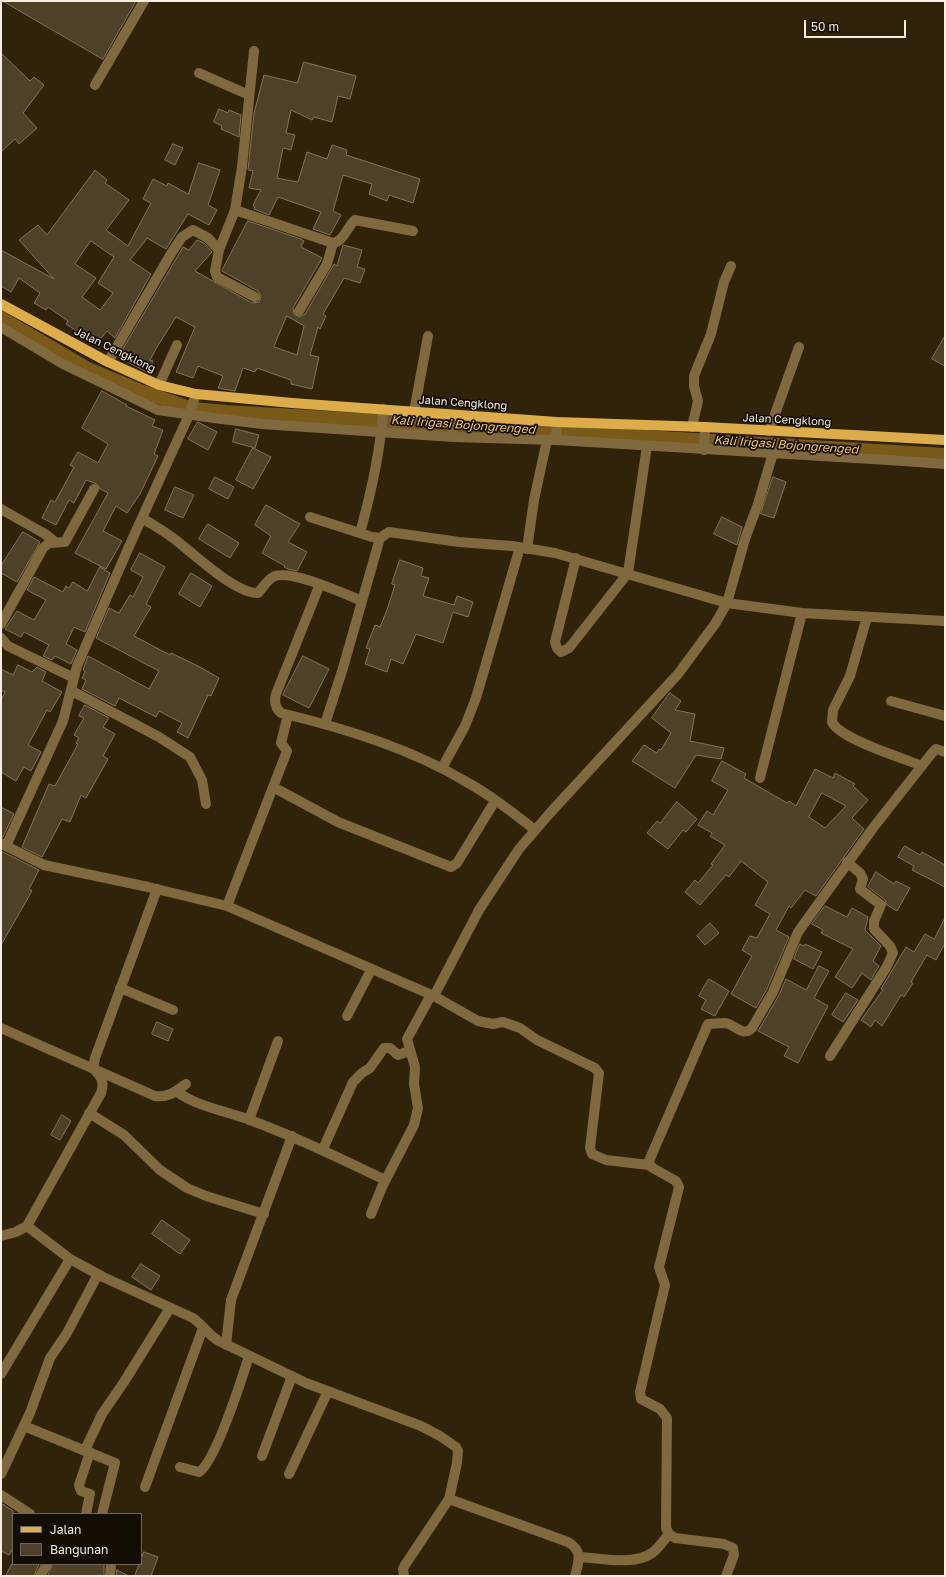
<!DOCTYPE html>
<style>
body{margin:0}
#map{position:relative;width:946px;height:1577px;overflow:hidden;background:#302309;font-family:"Golos Text",sans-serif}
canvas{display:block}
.frame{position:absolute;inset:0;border:2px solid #f6eedf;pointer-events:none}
.legend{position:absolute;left:12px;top:1513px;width:130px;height:52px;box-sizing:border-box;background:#130d04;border:1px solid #6e675c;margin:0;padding:5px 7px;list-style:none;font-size:12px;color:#f6eedf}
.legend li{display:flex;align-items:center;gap:8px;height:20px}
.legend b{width:20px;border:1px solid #6e675c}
.scale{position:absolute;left:804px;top:20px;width:102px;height:18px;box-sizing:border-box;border:2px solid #f6eedf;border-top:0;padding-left:5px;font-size:12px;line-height:14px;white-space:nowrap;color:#f6eedf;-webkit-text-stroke:3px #130d04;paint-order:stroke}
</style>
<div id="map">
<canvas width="946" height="1577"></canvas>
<div class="frame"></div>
<ul class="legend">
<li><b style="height:5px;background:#ddad4b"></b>Jalan</li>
<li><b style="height:11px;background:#4f4128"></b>Bangunan</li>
</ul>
<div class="scale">50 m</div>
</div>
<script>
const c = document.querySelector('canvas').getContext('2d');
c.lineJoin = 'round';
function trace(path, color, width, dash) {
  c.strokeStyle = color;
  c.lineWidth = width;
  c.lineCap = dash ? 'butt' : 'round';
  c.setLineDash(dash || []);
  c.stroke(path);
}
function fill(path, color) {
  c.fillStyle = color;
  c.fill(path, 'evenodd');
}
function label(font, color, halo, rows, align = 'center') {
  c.font = font + ' "Golos Text",sans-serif';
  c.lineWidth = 3.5;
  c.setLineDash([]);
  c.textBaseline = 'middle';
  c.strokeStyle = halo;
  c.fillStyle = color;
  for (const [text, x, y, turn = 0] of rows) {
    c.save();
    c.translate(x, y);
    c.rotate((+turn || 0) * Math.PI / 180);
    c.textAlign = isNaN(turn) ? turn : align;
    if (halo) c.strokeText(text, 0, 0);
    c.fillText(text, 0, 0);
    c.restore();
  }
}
trace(new Path2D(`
 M1 318 88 369 138 390 193 409 227 412 945 455`), '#795a18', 14);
const building = new Path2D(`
 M3 1H136L103 59Z
 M1 53 30 81 34 77 44 85 23 113 37 128 19 144 15 139 1 152Z
 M304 62 356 76 350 99 338 96 332 122 314 117 312 120 291 110 286 133 295 135 291 150 283 148 277 178 298 182 307 152 327 159 332 145 347 150 346 155 420 179 413 203 389 195 387 201 369 194 372 184 343 175 333 211 341 215 330 235 313 229 321 212 278 197 269 215 254 209 255 207 253 205 261 190 249 188 253 171 248 170 254 113 264 75 297 83Z
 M219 109 228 113 229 110 241 115 239 137 221 129 222 126 214 122Z
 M173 144 183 148 175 165 165 160Z
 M199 163 220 170 208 205 217 210 209 225 188 214 166 249 147 238 145 241 130 260 151 274 115 338 107 331 98 342 83 331 81 334 66 324 68 321 48 307 46 310 34 303 40 293 19 278 11 292 1 286V250L54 279 19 240 38 225 47 235 95 170 107 180 105 183 129 200 106 230 128 246 151 203 143 199 153 179 167 186 168 183 188 194ZM91 241 114 257 98 283 113 293 100 310 82 297 96 278 75 264Z
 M248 221 301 239 304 241 301 247 322 258 293 308 294 314 299 317 305 314 334 264 337 266 343 245 362 250 357 267 365 269 360 283 344 278 323 314 326 316 320 329 318 327 310 355 319 357 312 389 291 384V380L257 368 255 372 243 368 235 391 218 388 223 376 198 366 193 378 176 372 195 327 176 317 157 347 150 360 153 361 147 372 118 357 183 247 189 250 197 240 204 243 212 252 195 271 252 303 259 302 261 296 258 291 222 271ZM287 316 304 326 297 355 274 347Z
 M945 336V366L932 359Z
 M102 391 127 405 126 406 155 420 152 426 163 430 154 454 158 456 140 494 127 513 116 506 103 531 122 541 106 569 75 553 108 493 100 489 97 484 86 480 74 503 69 500 56 525 42 518 51 500 55 502 74 467 70 465 78 452 98 463 108 444 82 428Z
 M198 422 217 432 208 450 188 439Z
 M236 429 259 435 255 448 233 442Z
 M253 448 271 457 253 489 236 480Z
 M215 477 234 487 228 499 209 489Z
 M773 477 786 482 774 518 761 514Z
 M175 487 194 495 183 518 165 510Z
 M266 505 300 524 288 542 307 552 297 571 288 569 284 567 285 566 262 553 271 536 255 525Z
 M722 517 742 527 737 545 714 534Z
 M208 524 239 543 230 558 199 539Z
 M23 532 40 542 17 582 1 573V566Z
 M140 553 165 567 146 604 151 607 134 636 170 655 171 653 198 666 219 678 211 696 208 695 188 738 177 732 182 723 159 711 156 717 119 698 115 706 82 689 86 680 82 678 85 672 83 670 88 656 149 689 159 671 96 638 109 608 119 613 130 595 133 597 143 577 131 570Z
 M400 560 423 568 421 576 429 578 423 596 454 605 457 596 473 602 468 617 453 612 443 643 416 634 403 664 391 659 387 672 365 664 370 649 366 648 375 625 380 627 387 610 395 585 392 584Z
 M100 567 110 573 85 632 74 627 66 644 77 650 71 664 55 656 52 660 43 656 49 645 24 632 21 637 5 629 17 611 34 620 46 600 27 590 34 577 63 592 66 586 69 588 73 582 87 591Z
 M191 573 212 586 200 607 179 594Z
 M303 656 329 669 309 708 283 695Z
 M18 665 32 672 37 667 46 672 42 681 62 692 50 712 47 710 28 745 41 752 31 771 24 767 16 781 1 772V700L5 692 1 690V669L13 675Z
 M670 693 681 701 675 710 695 714 690 741 724 748 721 759 696 755 675 788 632 761 644 745 657 753 659 749 661 750 671 733 652 718Z
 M85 705 109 718 103 727 115 734 103 756 108 759 86 798 81 795 70 822 62 819 42 857 22 847 49 784 55 786 78 744 76 743 79 738 74 735 84 718 79 716Z
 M722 761 746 774 744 778 787 803 789 801 796 806 815 769 833 778 835 773 855 784 853 786 868 800 852 818 864 829 816 896 805 890 791 908 789 906 776 930 789 937 767 989 756 1008 731 994 752 956 742 950 750 936 757 938 770 914 755 905 768 882 741 861 729 877 726 875 700 905 685 892 695 880 698 883 713 865 711 864 725 845 710 836 712 833 698 825 707 811 713 815 728 790 712 781ZM822 793 846 806 825 828 809 817Z
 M677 802 697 819 686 832 683 830 668 849 647 833 657 821 660 823Z
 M1 807 14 814 3 837H1Z
 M905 846 920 855 922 852 945 865V887L912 870 914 866 898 857Z
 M1 851 39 870 29 889 32 891 1 945Z
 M876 872 894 884 896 881 910 888 897 911 887 905 885 900 868 887Z
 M825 906 847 917 852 908 868 917 865 930 881 946 873 961 879 966 871 980 862 973 852 988 835 977 853 949 821 933 823 930 812 924Z
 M945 918V943L936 960 927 955 911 982 913 983 904 997 901 995 882 1026 875 1020 871 1027 861 1020 883 990 881 989 906 947 914 952 925 934 934 939Z
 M710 923 719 933 705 945 697 936Z
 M800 944 804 946 805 944 822 952 813 969 794 959Z
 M819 966 829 971 814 998 828 1006 798 1063 784 1056 789 1047 758 1031 779 995 786 979 806 990Z
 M709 979 729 991 715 1016 701 1009 706 1000 699 996Z
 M846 993 858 1000 843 1022 832 1015Z
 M157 1022 173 1029 168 1041 152 1034Z
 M62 1115 71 1121 60 1140 51 1135Z
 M162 1220 190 1240 180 1254 152 1234Z
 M141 1264 160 1276 151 1290 132 1277Z
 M1 1503 13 1511V1548L9 1555 1 1551Z
 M144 1552 158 1557 151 1576H135Z
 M12 1564H39L34 1576H6Z
 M53 1564H104V1576H48Z
 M117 1570 129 1576H117Z`);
fill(building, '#4f4128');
trace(building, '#837459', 1);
trace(new Path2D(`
 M199 73 249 95
 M95 85 144 1
 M235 210 333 243C344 241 347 227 355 220L413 231
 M219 250 215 271 217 277 255 297
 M299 311 327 264 333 243
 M1 327 63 364 158 410 214 418 262 424 453 437 556 440 888 460 945 464
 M108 362 172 252 182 237 193 230 208 238 219 250 235 210 242 167 254 51
 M159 385 177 345
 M414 412 428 336
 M505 418V438
 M692 427 698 401 694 386V376L711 334 724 282 731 266
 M769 431 799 347
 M453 437 455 415
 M556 440 557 422
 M704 450 705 427
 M1 509 45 534 55 542
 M310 517 372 537 380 538 389 532 459 542 512 546 555 553 727 603 802 613 945 621
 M142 518C153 525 164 531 173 538 192 552 235 594 258 593 263 588 266 581 273 577 289 568 345 594 362 601
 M360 533C371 493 381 451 383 409
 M527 549 534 500 547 440
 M576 558 555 642 557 648 561 652 569 648 628 573 647 446
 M320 584 276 694C274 702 275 708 281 713 340 727 411 749 463 780 489 794 512 812 535 830
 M867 617 850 676 833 710 832 722C840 739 903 758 922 766
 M1 624 43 548 49 543 65 542 94 489
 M1 638 8 646 74 678
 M72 691 159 737 190 757 202 780 206 804
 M891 701 945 716
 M325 724 343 668 380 538
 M442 768 465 726 476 698 520 547
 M760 778 802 613
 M273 787 338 822 451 867 457 863 495 801
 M1 843 6 846 63 721 77 666 131 542 189 415 196 394
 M6 846 44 865 148 887 227 906 434 996 478 1021 493 1024 503 1022 520 1028 537 1040 595 1068 599 1073 590 1148 592 1154 606 1160 649 1165
 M157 889 95 1058 93 1068C101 1077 105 1081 101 1093L27 1226 70 1259 103 1277 193 1318C203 1325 208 1335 219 1341L306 1383 421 1426 440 1436 456 1447 458 1451 457 1463 449 1499 405 1565 403 1569 404 1576
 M227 906 287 751 281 743 288 715
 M120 988 173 1010
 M434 996 479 910 519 849 550 813 678 674 715 624 727 603 745 539 758 504 773 453
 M347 1016 371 970
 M1 1028 155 1096C168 1098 175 1092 186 1084
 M830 1056 886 968 893 953 890 946 874 929V921L881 905 860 889 863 879 860 873 847 862
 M176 1091C197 1107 226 1111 250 1120 296 1137 340 1158 385 1180
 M89 1113 124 1135 160 1170 187 1188 206 1196 264 1214
 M249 1120 278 1041
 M323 1149 353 1082 362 1073 370 1068 384 1048H390L398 1055 409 1051
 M371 1214 382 1187 414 1125 418 1108 414 1084 415 1067 407 1039 431 995
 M1 1236 16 1232 27 1226
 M226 1345 231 1300 292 1136
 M1 1374 70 1259
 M24 1426 115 1463 102 1514
 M85 1450 102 1414 124 1382 170 1308
 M262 1456 292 1376
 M180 1467 199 1472C216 1461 242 1378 249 1356
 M1 1474 30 1413 50 1358 67 1333 98 1274
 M289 1474 328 1391
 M145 1487 203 1328
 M1 1495 30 1514
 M449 1499 568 1542C583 1551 579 1561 575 1576
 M86 1514 90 1494 81 1491 79 1485 90 1452
 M580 1557C601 1558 633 1566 652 1553 659 1548 663 1541 669 1534
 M40 1576 47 1564
 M110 1576 111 1564
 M726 1576 734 1555 733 1548 724 1544 675 1538 669 1534 666 1528 667 1418 660 1409 641 1399 640 1392 665 1285 659 1267 679 1187 676 1181 651 1167 649 1161 708 1024C713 1024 719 1023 725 1023 735 1024 743 1038 752 1028L773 992 798 932 873 828 932 753 936 749 945 752`), '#80693e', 10);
trace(new Path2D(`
 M1 304 108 362 159 385 196 394 292 403 557 422 705 427 945 440`), '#ddad4b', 10);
label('11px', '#f6eedf', '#130d04', [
 ["Jalan Cengklong",115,350,26],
 ["Jalan Cengklong",463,403,4],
 ["Jalan Cengklong",787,420,3]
]);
label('italic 12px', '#f2c46b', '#130d04', [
 ["Kali Irigasi Bojongrenged",463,425,4],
 ["Kali Irigasi Bojongrenged",786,445,4]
]);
</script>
